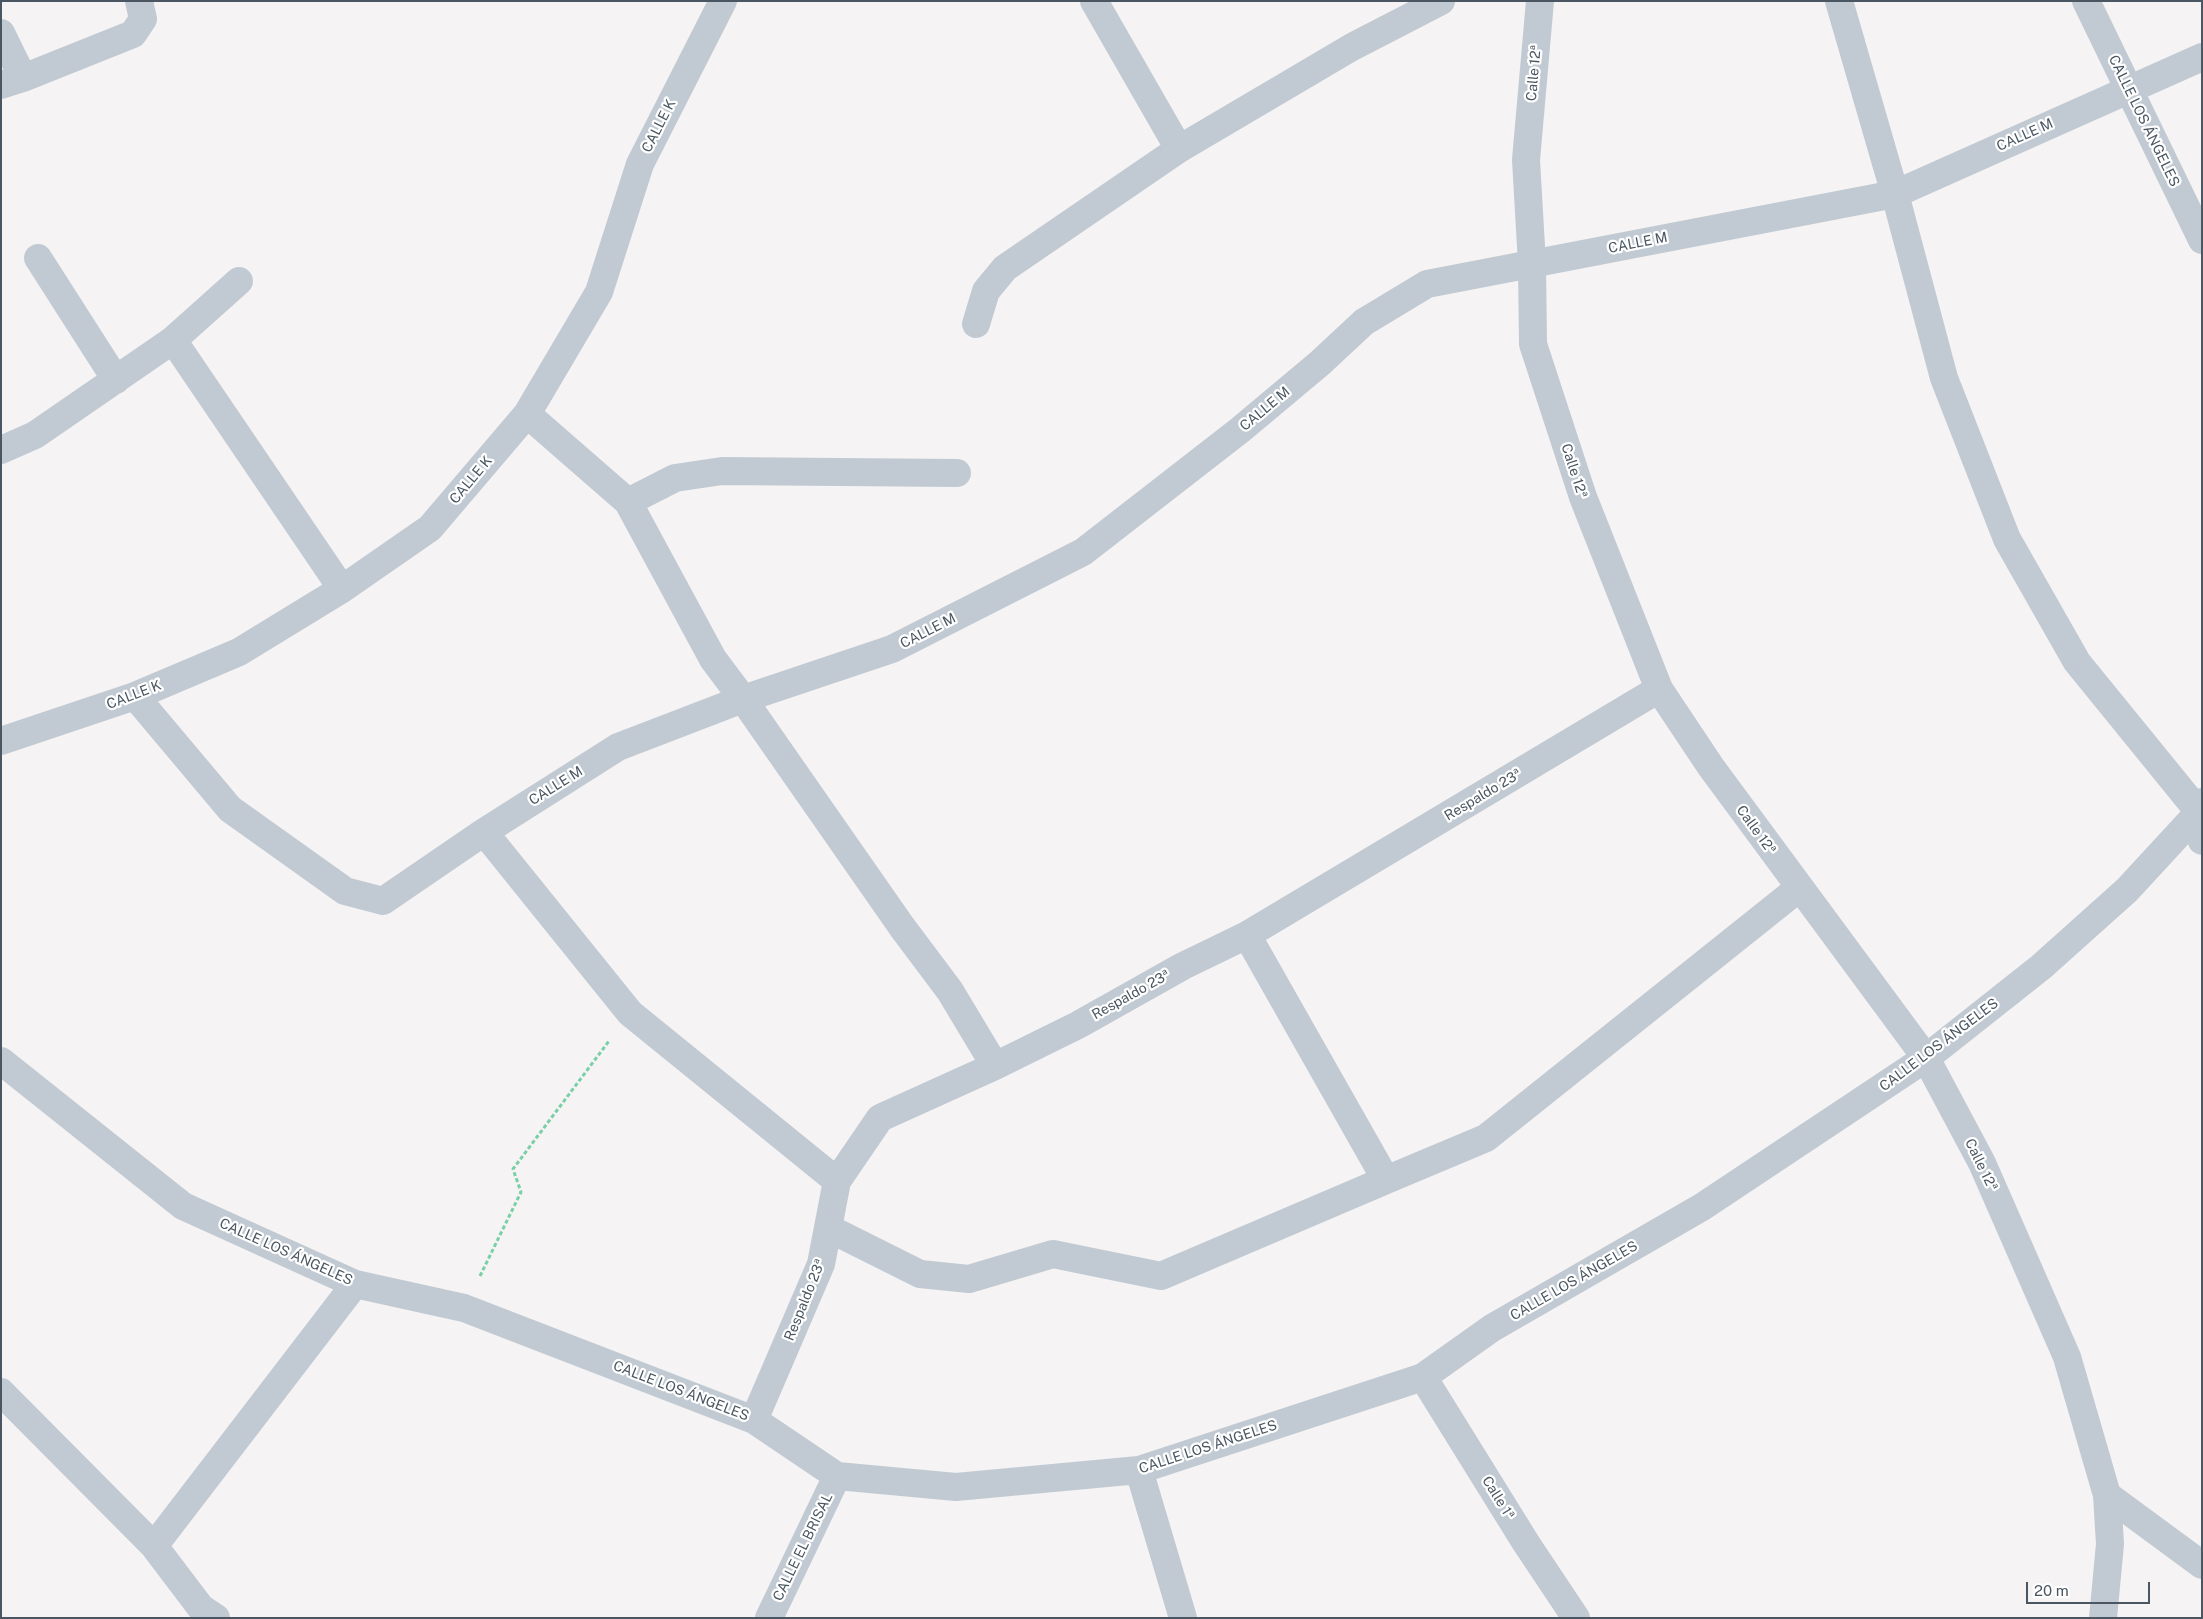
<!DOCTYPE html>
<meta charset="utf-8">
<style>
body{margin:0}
#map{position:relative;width:2203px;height:1619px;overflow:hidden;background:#f5f3f3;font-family:"Public Sans",sans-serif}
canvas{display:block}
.frame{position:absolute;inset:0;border:2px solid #4a5661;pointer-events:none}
.scale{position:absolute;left:2026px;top:1582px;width:124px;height:22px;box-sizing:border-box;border:2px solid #4a5661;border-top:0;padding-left:6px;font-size:15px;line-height:18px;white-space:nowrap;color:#4a5661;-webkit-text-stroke:4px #fff;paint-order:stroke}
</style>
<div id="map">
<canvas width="2203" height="1619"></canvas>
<div class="frame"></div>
<div class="scale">20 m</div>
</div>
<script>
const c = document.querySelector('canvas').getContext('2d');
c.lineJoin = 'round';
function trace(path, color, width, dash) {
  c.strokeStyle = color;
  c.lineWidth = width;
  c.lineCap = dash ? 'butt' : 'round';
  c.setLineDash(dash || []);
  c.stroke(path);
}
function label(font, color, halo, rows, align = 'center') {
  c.font = font + ' "Public Sans",sans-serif';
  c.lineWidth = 4.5;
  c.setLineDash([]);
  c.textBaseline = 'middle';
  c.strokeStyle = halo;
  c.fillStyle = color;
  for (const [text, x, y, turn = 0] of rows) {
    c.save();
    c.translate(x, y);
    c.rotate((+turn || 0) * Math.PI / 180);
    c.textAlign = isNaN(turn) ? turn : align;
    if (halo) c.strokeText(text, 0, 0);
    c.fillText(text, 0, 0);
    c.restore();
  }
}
trace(new Path2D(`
 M480 1276 521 1192 513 1169 609 1041`), '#7ad0a6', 3, [4, 2.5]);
trace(new Path2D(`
 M1094 1 1179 149
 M1540 1 1526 160 1532 264 1533 344 1583 497 1659 689 1711 767 1926 1058 1982 1163 2067 1357 2107 1495 2110 1544 2103 1618
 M1839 1 1895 194 1944 378 2007 539 2077 662 2199 812 2202 841
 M2086 1 2202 240
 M1 33 23 78
 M1 85 23 78 133 34 143 19 139 1
 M38 258 116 380
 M976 324 986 291 1005 268 1179 149 1352 47 1441 1
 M173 340 342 589
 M527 414 628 502 713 659 743 699 902 927 950 991 995 1066
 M1 450 35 435 173 340 239 281
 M628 502 675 478 722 471 957 473
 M135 696 230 809 345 891 383 901 484 832 618 747 743 699 892 649 1083 552 1240 430 1320 363 1364 322 1427 284 1895 194 2202 57
 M1 741 135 696 239 652 342 589 430 528 527 414 599 292 640 164 723 1
 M484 832 630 1013 837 1181
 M1247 935 1386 1180 1486 1138 1799 888
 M1 1061 183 1206 355 1284 464 1308 754 1420 837 1476 956 1487 1139 1470 1423 1377 1492 1328 1702 1207 1926 1058 2041 967 2127 890 2199 812 2202 802
 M828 1228 920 1274 969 1279 1053 1254 1161 1276 1386 1180
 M1423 1377 1526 1543 1576 1618
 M1 1392 154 1546 201 1608 216 1618
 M754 1420 821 1264 837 1181 880 1118 995 1066 1078 1025 1183 966 1247 935 1659 689
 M1139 1470 1183 1618
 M2107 1495 2202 1565
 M154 1546 355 1284
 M769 1618 837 1476`), '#c1cad2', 28);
label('14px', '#4a5661', '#fff', [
 ["Calle 12ª",1534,73,-85],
 ["CALLE LOS ÁNGELES",2144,121,64],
 ["CALLE K",659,126,-63],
 ["CALLE M",2025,135,-24],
 ["CALLE M",1638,243,-11],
 ["CALLE M",1265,409,-40],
 ["Calle 12ª",1574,471,72],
 ["CALLE K",471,480,-50],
 ["CALLE M",928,631,-27],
 ["CALLE K",134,695,-21],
 ["CALLE M",556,786,-32],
 ["Respaldo 23ª",1483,795,-31],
 ["Calle 12ª",1756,830,54],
 ["Respaldo 23ª",1131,995,-29],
 ["CALLE LOS ÁNGELES",1939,1045,-37],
 ["Calle 12ª",1981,1165,64],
 ["CALLE LOS ÁNGELES",286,1252,24],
 ["CALLE LOS ÁNGELES",1574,1281,-30],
 ["Respaldo 23ª",805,1300,-68],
 ["CALLE LOS ÁNGELES",681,1391,21],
 ["CALLE LOS ÁNGELES",1208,1447,-18],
 ["Calle 1ª",1498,1498,58],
 ["CALLE EL BRISAL",803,1547,-64]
]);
</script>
